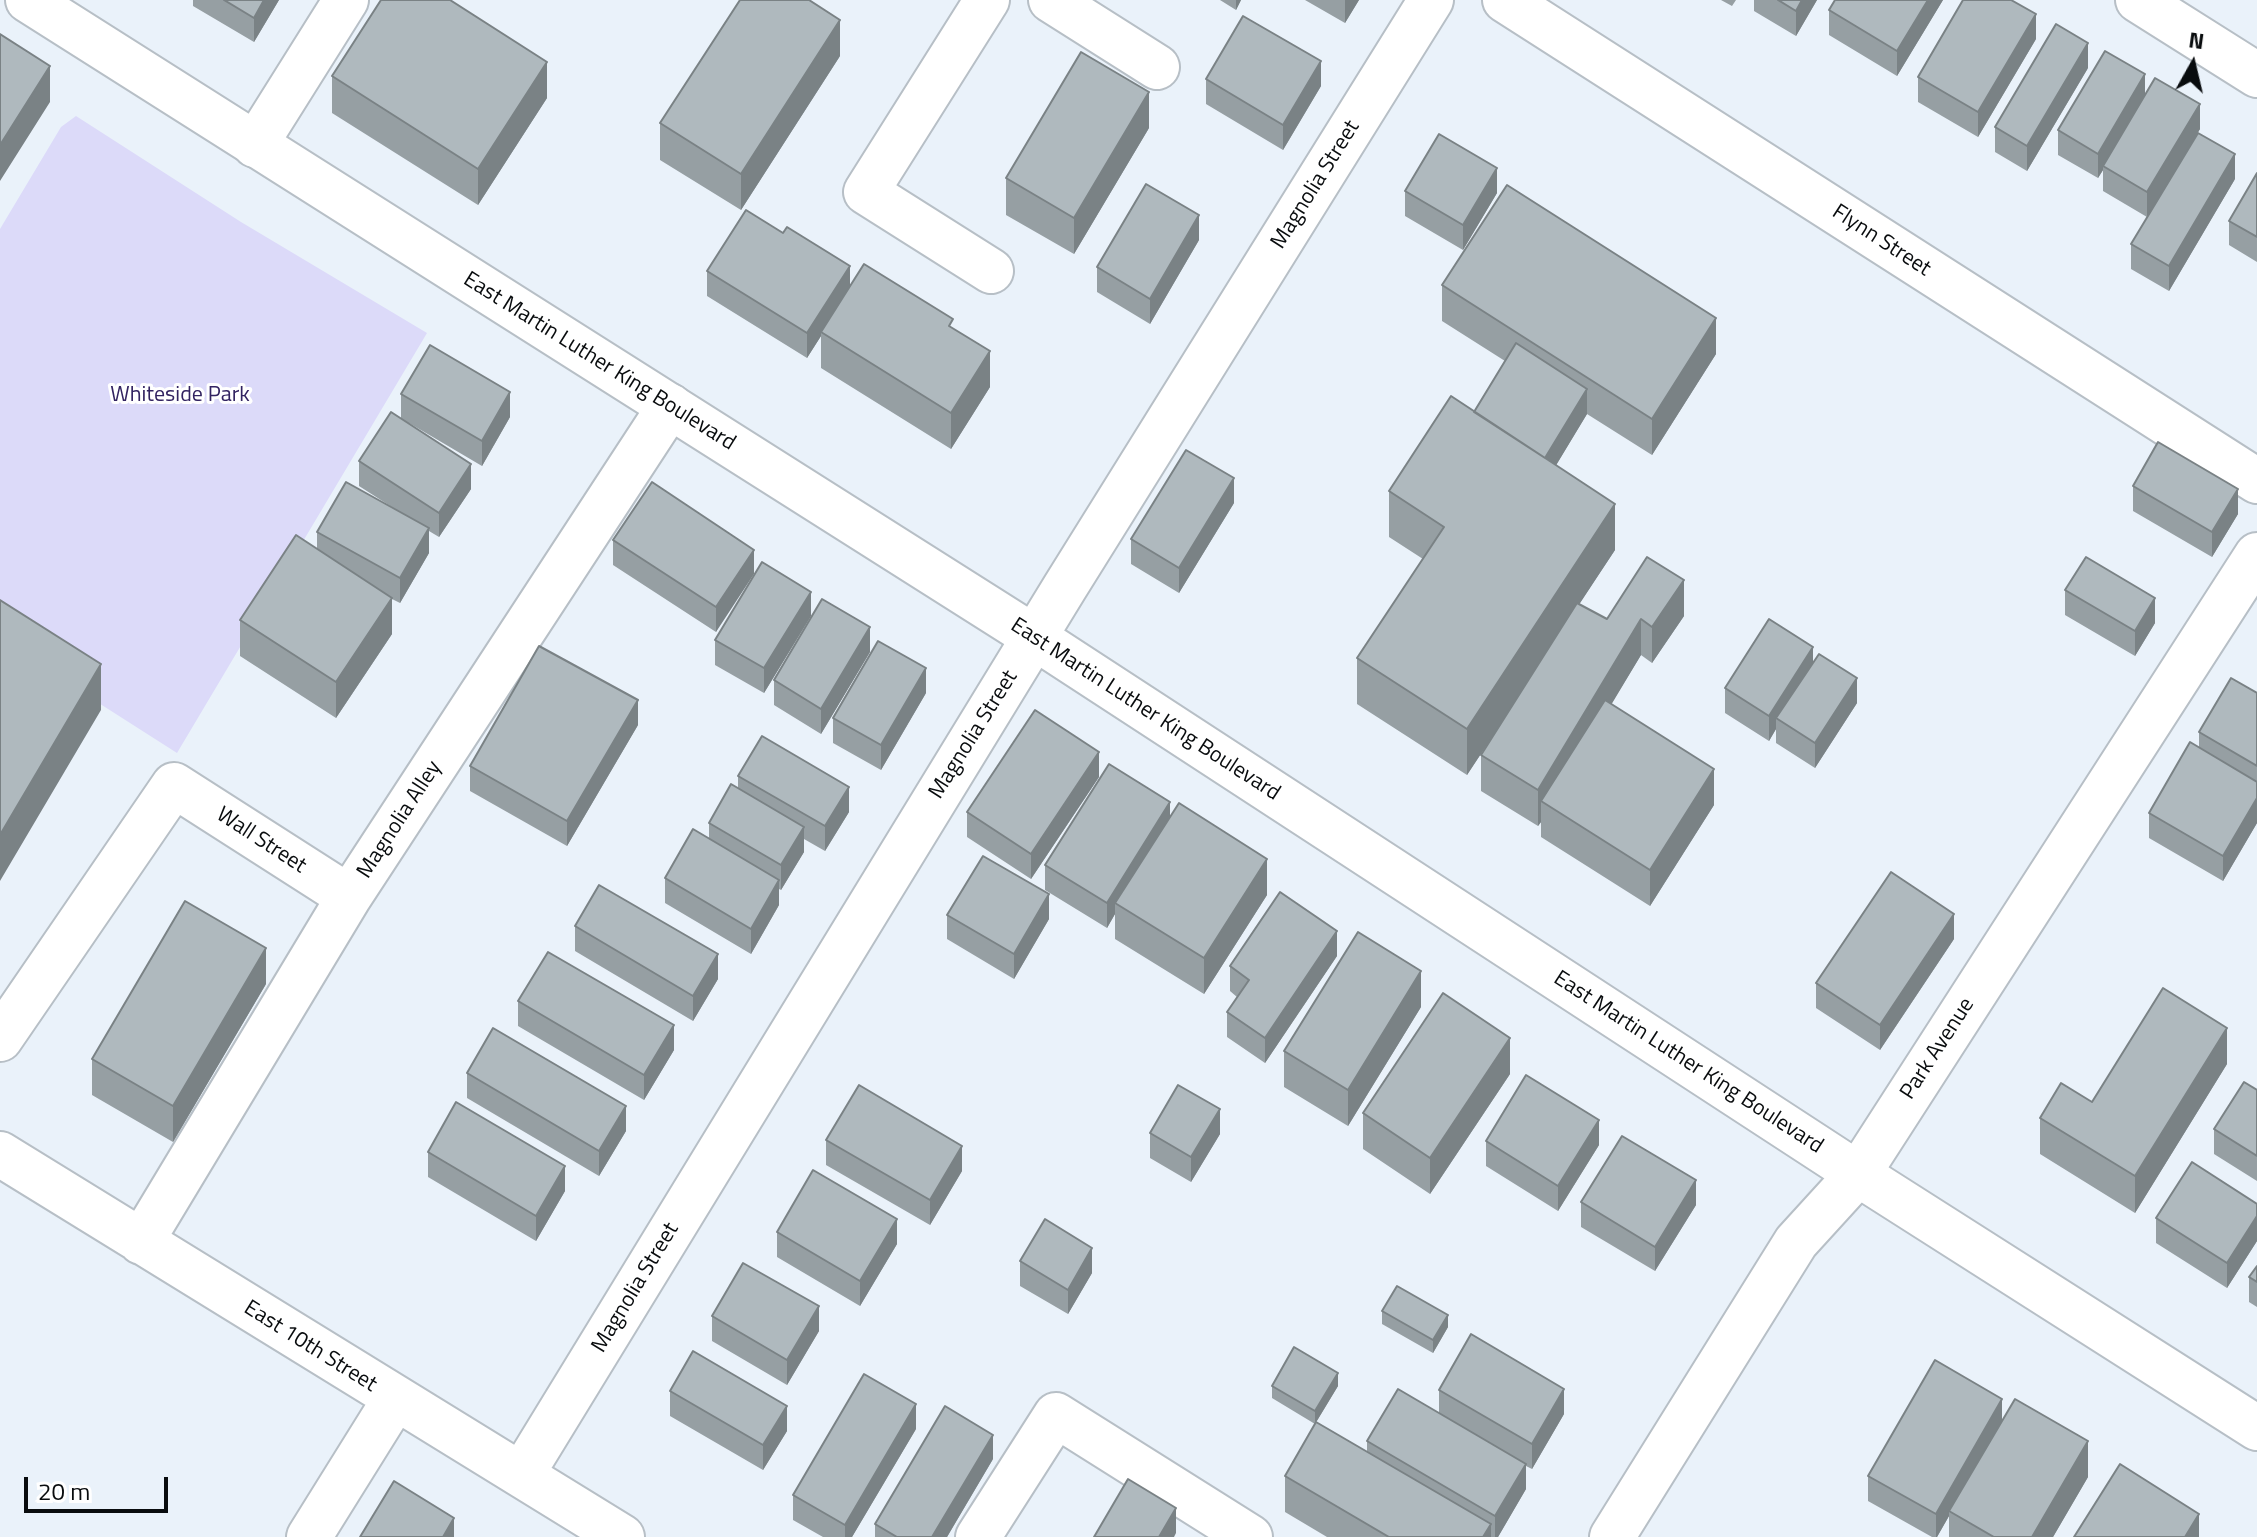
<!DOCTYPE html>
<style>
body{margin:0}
#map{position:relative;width:2257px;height:1537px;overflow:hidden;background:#eaf2fa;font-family:"Titillium Web",sans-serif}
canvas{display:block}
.north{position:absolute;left:2153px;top:24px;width:80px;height:80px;-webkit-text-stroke:6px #fff;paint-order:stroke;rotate:8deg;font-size:22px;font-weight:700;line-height:32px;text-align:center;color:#090c0e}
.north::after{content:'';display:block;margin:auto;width:28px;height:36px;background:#090c0e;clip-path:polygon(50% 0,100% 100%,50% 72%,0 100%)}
.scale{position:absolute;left:24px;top:1477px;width:144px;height:36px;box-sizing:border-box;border:4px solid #090c0e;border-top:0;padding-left:10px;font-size:24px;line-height:28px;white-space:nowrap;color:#090c0e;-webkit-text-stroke:6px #fff;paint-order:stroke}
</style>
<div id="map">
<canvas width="2257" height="1537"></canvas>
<div class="north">N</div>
<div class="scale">20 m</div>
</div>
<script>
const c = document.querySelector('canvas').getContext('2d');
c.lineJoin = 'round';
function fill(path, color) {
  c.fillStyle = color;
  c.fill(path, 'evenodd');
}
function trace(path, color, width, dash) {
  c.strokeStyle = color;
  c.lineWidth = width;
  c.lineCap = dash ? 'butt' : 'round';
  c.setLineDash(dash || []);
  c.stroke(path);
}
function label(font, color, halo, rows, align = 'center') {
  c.font = font + ' "Titillium Web",sans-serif';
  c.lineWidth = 6;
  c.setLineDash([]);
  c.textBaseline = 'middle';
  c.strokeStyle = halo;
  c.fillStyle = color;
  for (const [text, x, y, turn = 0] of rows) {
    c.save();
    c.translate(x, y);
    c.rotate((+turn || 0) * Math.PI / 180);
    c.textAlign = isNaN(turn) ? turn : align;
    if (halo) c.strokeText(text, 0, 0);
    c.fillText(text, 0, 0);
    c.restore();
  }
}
fill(new Path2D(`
 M76 116 241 222 427 333 177 753 0 640V229L61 127Z`), '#dcdaf9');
const minor = new Path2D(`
 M987 0 866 192 991 271
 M1051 0 1157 67
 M1505 0 2257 481
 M2138 0 2257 75
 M255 145 346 0
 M0 1039 174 785 349 897
 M0 1154 622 1537
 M141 1242 349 897 670 406
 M522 1474 1065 587 1431 0
 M309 1537 395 1399
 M978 1537 1056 1415 1250 1537
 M1612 1537 1796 1242 1858 1174 2257 555`);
const major = new Path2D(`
 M28 0 1034 637 1858 1174 2257 1428`);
trace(minor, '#b7bfc6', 48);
trace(major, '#b7bfc6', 48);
trace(minor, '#fff', 44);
trace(major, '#fff', 44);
fill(new Path2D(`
 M193 0H279L254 42 193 6Z
 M1220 0H1241L1236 10Z
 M1305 0H1359L1345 23Z
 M1721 0H1736L1732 6Z
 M1754 0H1817L1796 36 1754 11Z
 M1943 0 1897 76 1829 35V10Z
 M2036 39 1978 137 1918 102V77Z
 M840 56 741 210 660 160V123Z
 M2088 68 2027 171 1995 152V127Z
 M332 76 547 98 478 205 332 113Z
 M1206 79 1321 86 1283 150 1206 104Z
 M2145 96 2200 129 2147 217 2103 191V170L2098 178 2058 155V130Z
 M1149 128 1074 254 1006 215V178Z
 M2257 173V262L2229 245V221Z
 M2235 179 2169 291 2131 269V244Z
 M1405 191 1497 193 1463 250 1405 216Z
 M1199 240 1150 324 1097 292V267Z
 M707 271 850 286 953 329 990 387 951 449 821 368V336L807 358 707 296Z
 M1442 285 1716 354 1652 455 1587 414 1556 465 1615 550 1579 604 1607 619 1684 616 1652 663 1641 655 1611 704 1714 805 1650 906 1541 837V822L1538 826 1481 791V755L1508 713 1467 775 1357 704V658L1423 559 1389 537V491L1474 411 1505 361 1442 321Z
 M401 394 510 417 482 466 409 423 471 489 439 537 429 531V553L400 603 392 599V634L336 718 240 656V620L317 548V532L398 511 359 486V461L401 418Z
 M2133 486 2238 514 2212 557 2133 511Z
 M1234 503 1179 593 1131 564V539Z
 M613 540 754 550 716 632 613 565Z
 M2065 590 2155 623 2135 656 2065 615Z
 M811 616 764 693 715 665V640Z
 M870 652 821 734 774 705V680Z
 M1813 662 1857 703 1815 768 1776 743V729L1769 741 1725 713V688Z
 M926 693 881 770 833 743V718Z
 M2257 693V823L2223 881 2149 838V813L2199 748V732Z
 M638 725 567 846 470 791V766Z
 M738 776 849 812 825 851 804 839V852L781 890 779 889V905L751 954 665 903V878L709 839V823L738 789Z
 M1099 777 1031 879 967 837V812Z
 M1170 816 1267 895 1204 994 1115 939V914L1107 928 1045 890V865Z
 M947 915 1049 919 1014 979 947 939Z
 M575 926 718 979 693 1021 575 951Z
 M1954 939 1880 1050 1816 1008V983Z
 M1337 956 1265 1063 1227 1037V1012L1237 997 1230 991V966Z
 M266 984 173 1142 92 1095V1059Z
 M518 1001 674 1050 644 1100 518 1026Z
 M1421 1007 1348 1126 1284 1087V1051Z
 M2227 1064 2135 1213 2040 1154V1118Z
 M467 1073 626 1131 599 1176 467 1098Z
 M1510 1074 1430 1194 1363 1149V1113Z
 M2257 1090V1181L2214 1154V1129Z
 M1150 1133 1220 1134 1191 1182 1150 1158Z
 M826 1140 962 1171 930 1225 826 1165Z
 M1486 1141 1599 1145 1558 1211 1486 1166Z
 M428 1152 565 1191 536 1241 428 1177Z
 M1581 1202 1696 1205 1655 1271 1581 1227Z
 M2257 1204V1241L2227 1288 2156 1243V1218Z
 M777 1232 897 1244 860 1306 777 1257Z
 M1020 1261 1092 1273 1068 1314 1020 1286Z
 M2257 1266V1307L2249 1302V1277Z
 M1382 1311 1448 1327 1433 1353 1382 1324Z
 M712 1316 819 1331 787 1385 712 1341Z
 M1272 1386H1338L1315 1424 1272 1398Z
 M1439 1390 1564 1414 1532 1469 1526 1466V1489L1498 1537H1327L1285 1512V1476L1367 1452V1441L1439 1413Z
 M670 1391 787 1431 763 1470 670 1416Z
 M2002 1420 2088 1477 2053 1537H1949V1516L1937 1537H1932L1868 1501V1476Z
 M916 1429 852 1537H823L793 1520V1495Z
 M993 1459 947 1537H875V1524Z`), '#969fa3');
fill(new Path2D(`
 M264 0H279L254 42V18Z
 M1236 0H1241L1236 10Z
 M1345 0H1359L1345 23Z
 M1802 0H1817L1796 36V11Z
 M1928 0H1943L1897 76V51Z
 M2036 14V39L1978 137V112Z
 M840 20V56L741 210V174Z
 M2088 43V68L2027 171V146Z
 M1321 61V86L1283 150V125Z
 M547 62V98L478 205V169Z
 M50 66V102L0 181V145Z
 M2145 74V99L2103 166V170L2098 178V154Z
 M1149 92V128L1074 254V218Z
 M2200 104V129L2147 217V192Z
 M2235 154V179L2169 291V266Z
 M1497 168V193L1463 250V225Z
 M1199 215V240L1150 324V299Z
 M850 266V291L821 332V336L807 358V333Z
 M1716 318V354L1652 455V419Z
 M990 351V387L951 449V413Z
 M1587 389V414L1537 497V472Z
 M510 392V417L482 466V441Z
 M471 464V489L439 537V513Z
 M1234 478V503L1179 593V568Z
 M2238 489V514L2212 557V532Z
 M1615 504V550L1467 775V729Z
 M429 528V553L400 603V578Z
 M754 550V574L716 632V607Z
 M1684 580V616L1652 663V627Z
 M811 592V616L764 693V668Z
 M392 598V634L336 718V682Z
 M2155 598V623L2135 656V631Z
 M1641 619V655L1550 807 1541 801V822L1538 826V790Z
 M870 627V652L821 734V709Z
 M1813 647V671L1776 718V729L1769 741V716Z
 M101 664V710L0 881V835Z
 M926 668V693L881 770V745Z
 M1857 678V703L1815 768V743Z
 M638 700V725L567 846V821Z
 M1099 752V777L1031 879V854Z
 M1714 769V805L1650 906V870Z
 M849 787V812L825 851V826Z
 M2257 798V823L2223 881V856Z
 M1170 802V827L1115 903V914L1107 928V903Z
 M804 827V852L781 890V865Z
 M1267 859V895L1204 994V958Z
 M779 880V905L751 954V929Z
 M1049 894V919L1014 979V954Z
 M1954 914V939L1880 1050V1025Z
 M1337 931V956L1265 1063V1038Z
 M266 948V984L173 1142V1106Z
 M718 954V979L693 1021V996Z
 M1421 971V1007L1348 1126V1090Z
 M674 1025V1050L644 1100V1075Z
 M2227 1028V1064L2135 1213V1176Z
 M1510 1038V1074L1430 1194V1158Z
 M626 1106V1131L599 1176V1151Z
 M1220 1109V1134L1191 1182V1157Z
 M1599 1120V1145L1558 1211V1186Z
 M962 1146V1171L930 1225V1200Z
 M565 1166V1191L536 1241V1216Z
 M1696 1180V1205L1655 1271V1247Z
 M2257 1216V1241L2227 1288V1263Z
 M897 1219V1244L860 1306V1281Z
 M1092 1248V1273L1068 1314V1290Z
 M819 1306V1331L787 1385V1360Z
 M1448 1315V1327L1433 1353V1340Z
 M1338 1373V1386L1315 1424V1411Z
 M1564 1389V1414L1532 1469V1444Z
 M2002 1399V1424L1949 1511V1516L1937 1537H1936V1514Z
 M916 1404V1429L852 1537H845V1525Z
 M787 1406V1431L763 1470V1445Z
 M993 1435V1459L947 1537H932Z
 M2088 1441V1477L2053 1537H2032Z
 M1526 1464V1489L1498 1537H1495V1516Z
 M1176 1508V1533L1174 1537H1159Z
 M2199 1514V1537H2185Z
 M454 1518V1537H443Z
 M1491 1524V1537H1483Z`), '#7a8285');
const building = new Path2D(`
 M224 0H264L254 18Z
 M381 0H450L547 62 478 169 332 76Z
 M740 0H809L840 20 741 174 660 123Z
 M1778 0H1802L1796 11Z
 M1835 0H1928L1897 51 1829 10Z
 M1963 0H2011L2036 14 1978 112 1918 77Z
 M1243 16 1321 61 1283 125 1206 79Z
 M2056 24 2088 43 2027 146 1995 127Z
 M0 34 50 66 0 145Z
 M2105 51 2145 74 2098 154 2058 130Z
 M1081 52 1149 92 1074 218 1006 178Z
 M2155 78 2200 104 2147 192 2103 166Z
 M2198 133 2235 154 2169 266 2131 244Z
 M1439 134 1497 168 1463 225 1405 191Z
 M2257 173V237L2229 221Z
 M1146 184 1199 215 1150 299 1097 267Z
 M1507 185 1716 318 1652 419 1442 285Z
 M746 210 783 233 787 227 850 266 807 333 707 271Z
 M864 264 953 319 949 326 990 351 951 413 821 332Z
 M1516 343 1587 389 1545 458 1474 412Z
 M430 345 510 392 482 441 401 394Z
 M1451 396 1615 504 1467 729 1357 658 1444 527 1389 491Z
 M391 412 471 464 439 513 359 461Z
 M2158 442 2238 489 2212 532 2133 486Z
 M1186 450 1234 478 1179 568 1131 539Z
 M346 482 429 528 400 578 317 532Z
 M652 482 754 550 716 607 613 540Z
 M296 535 392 598 336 682 240 620Z
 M1647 557 1684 580 1652 627 1641 619 1538 790 1481 755 1577 603 1607 619Z
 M2086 557 2155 598 2135 631 2065 590Z
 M762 562 811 592 764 668 715 640Z
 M822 599 870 627 821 709 774 680Z
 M0 600 101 664 0 835Z
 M1769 619 1813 647 1769 716 1725 688Z
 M878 641 926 668 881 745 833 718Z
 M539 646 638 700 567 821 470 766Z
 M1819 654 1857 678 1815 743 1776 718Z
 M2231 678 2257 693V766L2199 732Z
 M1605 700 1714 769 1650 870 1541 801Z
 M1035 710 1099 752 1031 854 967 812Z
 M762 736 849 787 825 826 738 776Z
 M2190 742 2257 782V798L2223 856 2149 813Z
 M1109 764 1170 802 1107 903 1045 865Z
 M731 784 804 827 781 865 709 823Z
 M1179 803 1267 859 1204 958 1115 903Z
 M693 829 779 880 751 929 665 878Z
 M983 856 1049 894 1014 954 947 915Z
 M1891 872 1954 914 1880 1025 1816 983Z
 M599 885 718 954 693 996 575 926Z
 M1280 892 1337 931 1265 1038 1227 1012 1249 980 1230 966Z
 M185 901 266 948 173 1106 92 1059Z
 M1358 932 1421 971 1348 1090 1284 1051Z
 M548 952 674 1025 644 1075 518 1001Z
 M2163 988 2227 1028 2135 1176 2040 1118 2061 1083 2092 1102Z
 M1443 993 1510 1038 1430 1158 1363 1113Z
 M493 1028 626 1106 599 1151 467 1073Z
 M1526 1075 1599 1120 1558 1186 1486 1141Z
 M2244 1082 2257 1090V1156L2214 1129Z
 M859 1085 962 1146 930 1200 826 1140Z
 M1178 1085 1220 1109 1191 1157 1150 1133Z
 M456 1102 565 1166 536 1216 428 1152Z
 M1622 1136 1696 1180 1655 1247 1581 1202Z
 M2192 1162 2257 1204V1216L2227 1263 2156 1218Z
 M813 1170 897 1219 860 1281 777 1232Z
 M1045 1219 1092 1248 1068 1290 1020 1261Z
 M743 1263 819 1306 787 1360 712 1316Z
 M2257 1266V1282L2249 1277Z
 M1397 1286 1448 1315 1433 1340 1382 1311Z
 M1471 1334 1564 1389 1532 1444 1439 1390Z
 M1294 1347 1338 1373 1315 1411 1272 1386Z
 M693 1351 787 1406 763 1445 670 1391Z
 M1935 1360 2002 1399 1936 1514 1868 1476Z
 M864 1374 916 1404 845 1525 793 1495Z
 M1398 1389 1526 1464 1495 1516 1367 1441Z
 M2015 1399 2088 1441 2032 1537H1994L1949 1511Z
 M945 1406 993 1435 932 1537H897L875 1524Z
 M1316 1422 1491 1524 1483 1537H1389L1285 1476Z
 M2120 1464 2199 1514 2185 1537H2074Z
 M1128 1479 1176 1508 1159 1537H1094Z
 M394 1481 454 1518 443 1537H360Z`);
fill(building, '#afb9be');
trace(building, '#7a8285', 2);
label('22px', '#090c0e', '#fff', [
 ["Magnolia Street",1316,185,-58],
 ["Flynn Street",1881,241,33],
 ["East Martin Luther King Boulevard",599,362,32],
 ["East Martin Luther King Boulevard",1145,710,33],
 ["Magnolia Street",974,735,-58],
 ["Magnolia Alley",400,820,-57],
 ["Wall Street",261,841,33],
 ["Park Avenue",1938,1049,-57],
 ["East Martin Luther King Boulevard",1688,1063,33],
 ["Magnolia Street",636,1288,-59],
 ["East 10th Street",310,1347,32]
]);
label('22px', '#322361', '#fff', [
 ["Whiteside Park",180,396]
]);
</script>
